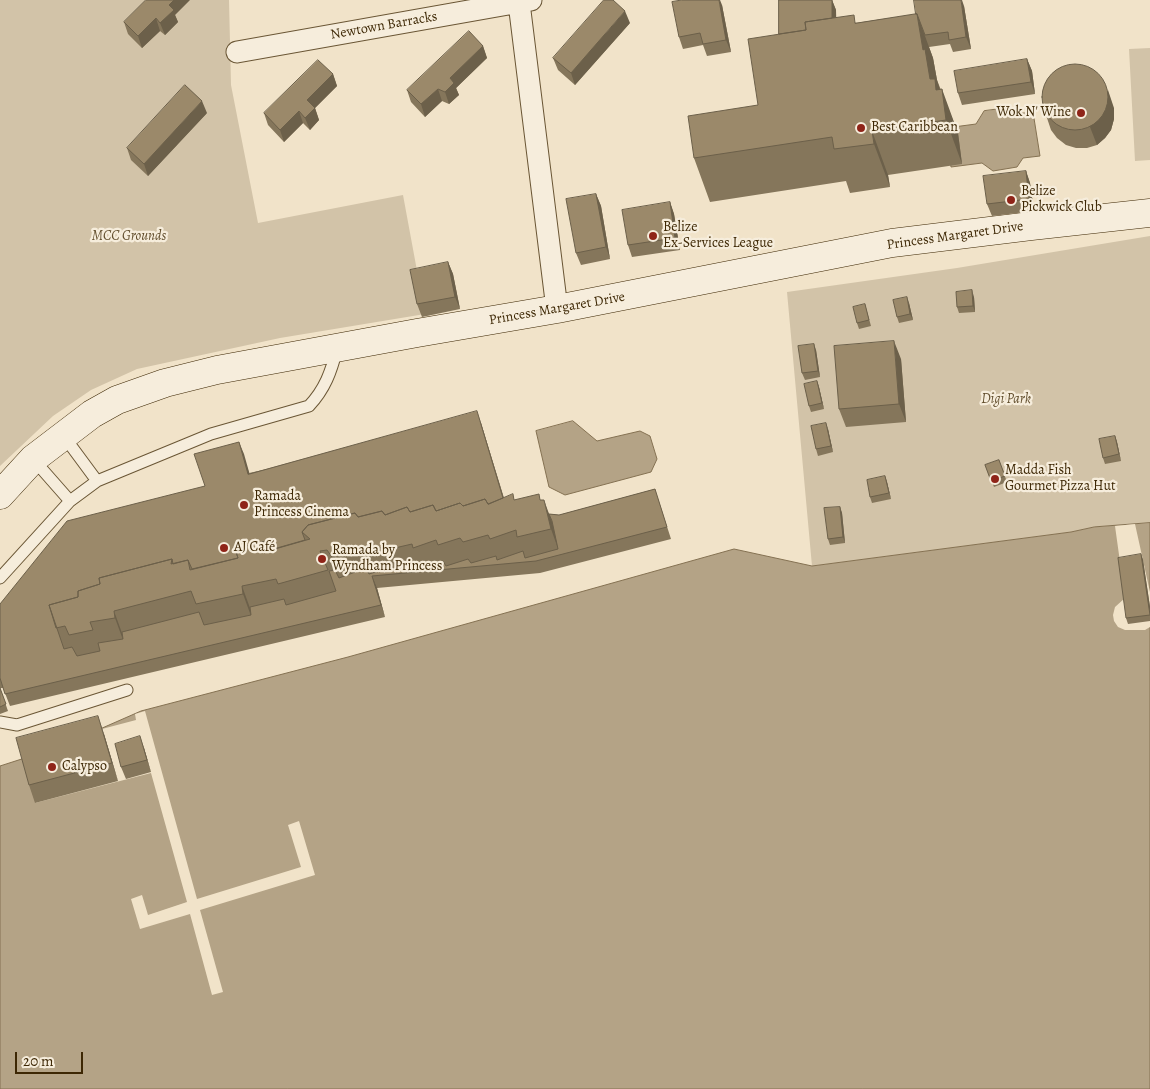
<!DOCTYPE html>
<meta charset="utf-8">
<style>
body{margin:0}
#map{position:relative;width:1150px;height:1089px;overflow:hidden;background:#f1e3c9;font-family:Alegreya,serif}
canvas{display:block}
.scale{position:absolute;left:15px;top:1052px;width:68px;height:22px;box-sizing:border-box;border:2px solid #3d2704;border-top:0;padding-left:6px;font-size:15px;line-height:18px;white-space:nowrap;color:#3d2704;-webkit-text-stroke:4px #f6eddc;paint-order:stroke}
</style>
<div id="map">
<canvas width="1150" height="1089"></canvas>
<div class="scale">20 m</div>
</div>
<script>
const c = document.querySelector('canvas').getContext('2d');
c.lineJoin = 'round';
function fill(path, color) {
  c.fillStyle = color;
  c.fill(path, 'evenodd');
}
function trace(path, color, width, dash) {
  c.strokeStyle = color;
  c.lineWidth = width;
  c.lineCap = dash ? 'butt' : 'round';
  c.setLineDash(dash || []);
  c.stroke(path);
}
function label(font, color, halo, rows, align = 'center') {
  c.font = font + ' Alegreya,serif';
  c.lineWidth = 4.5;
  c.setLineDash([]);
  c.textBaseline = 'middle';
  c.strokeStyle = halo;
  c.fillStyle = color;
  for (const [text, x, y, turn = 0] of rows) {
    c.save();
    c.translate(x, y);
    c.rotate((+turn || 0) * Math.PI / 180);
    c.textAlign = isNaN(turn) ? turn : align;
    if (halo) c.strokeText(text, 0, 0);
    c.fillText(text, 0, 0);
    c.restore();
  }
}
fill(new Path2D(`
 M0 0H229L231 85 258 223 403 195 425 314 280 338 137 369 91 390 53 416 0 466Z
 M1150 48V160L1135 161 1129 49Z
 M1150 236V523L1094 527 1071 532 812 566 787 292 957 268Z`), '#d2c3a8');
const water = new Path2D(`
 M1007 108 1015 114 1033 112 1040 156 1023 158 1017 167 993 171 982 163 951 167 946 128 976 124 984 111Z
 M573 421 597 441 640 431 650 436 657 459 651 472 565 495 549 487 536 431Z
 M1150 523V1089H0V766L59 747 141 711 348 657 734 549 812 566 1071 532 1094 527Z`);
fill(water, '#b4a386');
trace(water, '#847152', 1);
fill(new Path2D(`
 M1135 524 1150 592V627L1145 630H1125L1118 627 1114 621 1113 615 1115 607 1125 598 1115 526Z
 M145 711 197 899 301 867 288 825 299 821 315 875 200 910 223 992 212 995 190 914 140 929 131 899 142 895 148 915 187 902 151 773 35 803 83 734 136 720 135 714Z`), '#f1e3c9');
const lane = new Path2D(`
 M63 435 97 481
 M33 459 70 501
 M0 578 70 501 97 481 211 434 309 406C325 389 331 372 337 349
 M0 722 17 725 127 690`);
const street = new Path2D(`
 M519 3 557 309
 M237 52 531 0`);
const secondary = new Path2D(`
 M0 495 33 459 92 414 117 400 165 383 217 370 417 333 557 309 892 243 1031 226 1150 213`);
trace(lane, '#6a5635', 13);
trace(street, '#6a5635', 23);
trace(secondary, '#3d2704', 29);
trace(lane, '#f6eddc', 11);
trace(street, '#f6eddc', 21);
trace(secondary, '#f6eddc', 28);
fill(new Path2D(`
 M779 0H832L836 10V18L857 23 916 14 964 6 971 49 953 52 950 44 929 47 933 58 937 80 958 133 962 164 888 175 890 187 850 193 846 181 710 202 694 158 758 105 779 34Z
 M722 5 731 52 707 56 703 45 683 49 679 37Z
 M175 15 178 22 165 35 160 31 142 48 128 34 124 22Z
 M630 23 575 85 558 70 553 58Z
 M483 46 487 58 456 88 459 95 449 104 442 101 425 117 411 102 407 90Z
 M1027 59 1032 71 1035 94 962 105 958 93Z
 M333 74 337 86 315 108 319 120 310 130 303 123 284 142 268 125 264 113Z
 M1114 108V119L1111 130 1105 138 1097 145 1087 148H1076L1066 145 1057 138 1051 130 1045 112Z
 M207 113 148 176 131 160 127 148Z
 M1026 171 1030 183 1034 211 992 216 987 204Z
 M596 194 601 206 610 259 581 265 576 253Z
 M670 202 674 214 680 250 632 257 628 245Z
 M448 262 453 274 460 309 422 317 417 304Z
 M974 297 975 312 959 313 957 307Z
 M909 303 913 320 899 323 897 317Z
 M865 304 871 326 859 329 857 323Z
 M816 350 820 377 805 380 802 373Z
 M901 359 906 422 846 427 839 409Z
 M817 381 819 387 824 409 811 412 809 406Z
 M481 423 504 498 515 500H541L549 514 559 515 655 489 671 539 540 573 377 588 385 617 10 706 3 688H0L8 711 0 714V604L205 486 239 442 249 473Z
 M828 429 833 452 818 456 816 449Z
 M1115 436 1117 442 1121 461 1105 464 1103 458Z
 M999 460 1007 482 994 487 985 465Z
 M885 476 887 482 891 499 872 503 870 497Z
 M840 507 842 513 845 543 830 545 828 539Z
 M1141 554 1143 560 1150 607V621L1128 624 1126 618Z
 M104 734 118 781 35 803 29 785Z
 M144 748 151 772 126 779 121 767Z`), '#85765b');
fill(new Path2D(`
 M174 0H190L175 15 178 22 165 35 160 23 169 5Z
 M719 0H720L722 5 731 52 726 40Z
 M832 0 836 10 837 47 832 35Z
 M961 0H962L964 6 971 49 966 37Z
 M625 11 630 23 575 85 571 73Z
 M917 14 933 58 937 80 941 93 942 89 958 133 962 164 946 120 930 79 923 50Z
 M156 18 160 31 142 48 138 36Z
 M483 46 487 58 456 88 459 95 449 104 445 92 450 78Z
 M1027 59 1032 71 1035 94 1031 82Z
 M333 74 337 86 311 112 307 100Z
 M438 89 442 101 425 117 421 104Z
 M1108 90 1114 108V119L1111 130 1105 138 1097 145 1090 127Z
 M202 101 207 113 148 176 144 164Z
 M315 108 319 120 310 130 305 118Z
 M299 111 303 123 284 142 280 130Z
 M872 131 888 175 890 187 874 144Z
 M1026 171 1030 183 1034 211 1029 199Z
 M596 194 601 206 610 259 606 247Z
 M670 202 674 214 680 250 675 238Z
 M448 262 453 274 460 309 455 297Z
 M972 290 974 297 975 312 973 306Z
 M907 297 909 303 913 320 910 314Z
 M894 341 901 359 906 422 899 404Z
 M814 344 816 350 820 377 818 371Z
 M817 381 819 387 824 409 822 403Z
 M477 411 481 423 511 522 507 510Z
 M826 423 828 429 833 452 831 446Z
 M1115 436 1117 442 1121 461 1119 454Z
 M239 442 244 454 253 486 248 474Z
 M885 476 887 482 891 499 889 493Z
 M544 500 556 533 560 554 551 529Z
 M840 507 842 513 845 543 843 537Z
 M1141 554 1143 560 1150 607V615Z
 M372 576 377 588 385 617 381 605Z
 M242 586 254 619 255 627 243 594Z
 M114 611 126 644 127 651 115 618Z
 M98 716 104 734 118 781 112 763Z
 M140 736 144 748 151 772 147 760Z`), '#6c604a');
const building = new Path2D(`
 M146 0H174L169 5 174 10 160 23 156 18 138 36 124 22Z
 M604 0H613L625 11 571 73 553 58Z
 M682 0H719L726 40 703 44 700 33 679 37 672 2Z
 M779 0H832V18L805 22 806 30 779 34Z
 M914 0H961L966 37 949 40 948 32 925 35 917 14H916Z
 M917 14 923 50 925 49 930 79H935L936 90 942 89 946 120 872 131 874 144 834 149 832 137 694 158 688 116 758 105 748 39 806 30 805 22 854 15 855 23Z
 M469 31 483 46 450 78 454 83 445 92 438 89 421 104 407 90Z
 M1027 59 1031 82 958 93 954 71Z
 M318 60 333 74 307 100 315 108 305 118 299 111 280 130 264 113Z
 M1042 97a33 33 0 1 1 66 0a33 33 0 1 1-66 0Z
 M185 85 202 101 144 164 127 148Z
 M1026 171 1029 199 987 204 983 176Z
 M596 194 606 247 576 253 566 199Z
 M670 202 675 238 628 245 622 210Z
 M448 262 455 297 417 304 410 270Z
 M972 290 973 306 957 307 956 292Z
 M907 297 910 314 897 317 893 300Z
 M865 304 869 320 857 323 853 307Z
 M894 341 899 404 839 409 834 346Z
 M814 344 818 371 802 373 798 346Z
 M817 381 822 403 809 406 804 384Z
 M477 411 503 498 488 504 485 499 463 506 460 503 436 511 433 505 410 512 407 507 385 515 382 511 358 517 355 513 308 525 302 532 305 540 270 550 266 541 235 549 238 558 192 569 188 560 173 564 172 559 99 578 100 584 78 591V597L49 605 64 649 72 647 77 656 100 651 98 643 123 639 122 632 199 612 204 625 251 615 250 607 284 599 286 605 336 591 329 571 335 570 339 578 366 568 369 574 392 567 394 571 419 565 420 568 443 561 446 566 468 559 471 563 496 556 497 560 523 551 525 558 558 549 552 521 549 514 559 515 655 489 667 527 536 561 372 576 381 605 5 694 0 678V604L67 521 205 486 194 454 239 442 248 474Z
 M826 423 831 446 816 449 811 426Z
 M1115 436 1119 454 1103 458 1099 439Z
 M999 460 1005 476 991 481 985 465Z
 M885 476 889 493 870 497 867 480Z
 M513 494 514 500 539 494 540 500H544L551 529 517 537 516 530 490 539 488 535 463 542 460 538 438 545 436 540 413 548 412 544 386 550 385 546 362 553 359 547 332 557 327 550 320 551 328 570 278 584 276 579 242 586 243 594 196 604 191 591 114 611 115 618 90 622 93 630 69 635 65 626 56 628 49 605 78 597V591L100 584 99 578 172 559 171 564 188 560 190 570 238 558 235 549 266 541 268 551 310 539 302 532 308 525 355 513 358 517 382 511 385 515 407 507 410 512 433 505 436 511 460 503 463 506 485 499 488 504Z
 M840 507 843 537 828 539 824 508Z
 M1141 554 1150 615 1126 618 1118 558Z
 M0 688 6 704 0 707Z
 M98 716 112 763 29 785 16 738Z
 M140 736 147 760 121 767 115 744Z`);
fill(building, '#9b896a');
trace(building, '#6c604a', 1);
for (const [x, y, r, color] of [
 [1081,113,5,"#8f2418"],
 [861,128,5,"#8f2418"],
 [1011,200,5,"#8f2418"],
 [653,236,5,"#8f2418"],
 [995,479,5,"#8f2418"],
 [244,505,5,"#8f2418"],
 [224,548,5,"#8f2418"],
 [322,559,5,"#8f2418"],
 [52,767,5,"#8f2418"]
]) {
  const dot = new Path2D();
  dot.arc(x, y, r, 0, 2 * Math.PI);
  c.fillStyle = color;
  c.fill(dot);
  trace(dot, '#f6eddc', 2);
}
label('14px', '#3d2704', '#f6eddc', [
 ["Newtown Barracks",384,26,-10],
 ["Princess Margaret Drive",955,236,-8],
 ["Princess Margaret Drive",557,309,-10]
]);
label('14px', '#3d2704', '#f6eddc', [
 ["Wok N' Wine",1071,113,"right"],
 ["Best Caribbean",871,128],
 ["Belize",1021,192],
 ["Pickwick Club",1021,208],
 ["Belize",663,228],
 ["Ex-Services League",663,244],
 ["Madda Fish",1005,471],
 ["Gourmet Pizza Hut",1005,487],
 ["Ramada",254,497],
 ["Princess Cinema",254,513],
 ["AJ Café",234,548],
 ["Ramada by",332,551],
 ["Wyndham Princess",332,567],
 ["Calypso",62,767]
], 'left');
label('italic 14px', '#624e2d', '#f6eddc', [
 ["MCC Grounds",129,237],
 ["Digi Park",1006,400]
]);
</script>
